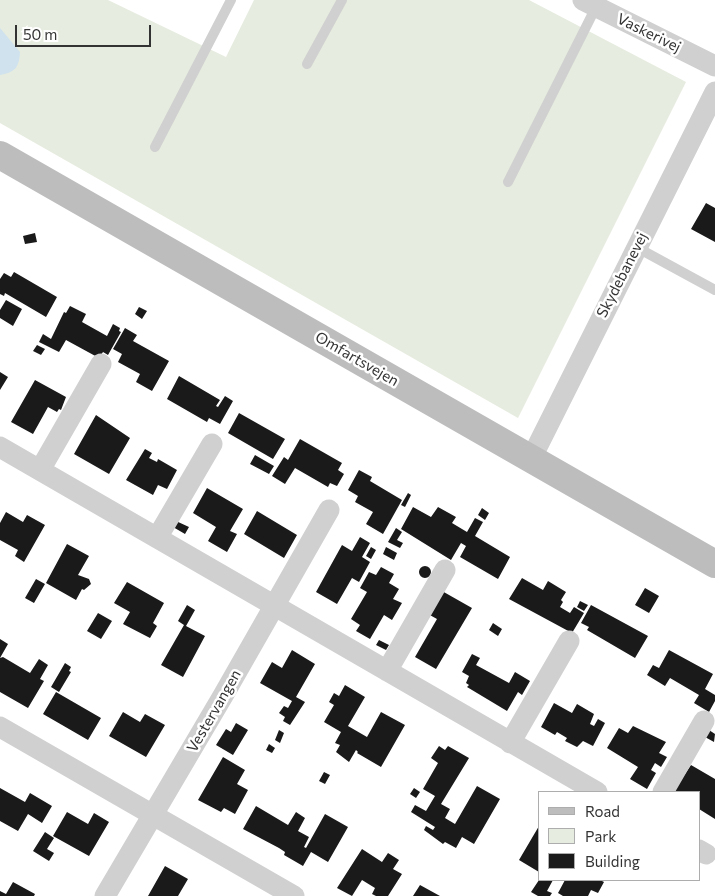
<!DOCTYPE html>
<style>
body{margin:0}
#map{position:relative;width:715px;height:896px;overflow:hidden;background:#fff;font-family:Commissioner,sans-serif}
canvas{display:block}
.legend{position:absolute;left:538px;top:791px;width:162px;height:90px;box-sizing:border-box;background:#fff;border:1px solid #adadad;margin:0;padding:6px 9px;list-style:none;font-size:15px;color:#333}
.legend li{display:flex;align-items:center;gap:10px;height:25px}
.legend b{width:25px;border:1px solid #adadad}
.scale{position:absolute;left:15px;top:25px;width:136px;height:22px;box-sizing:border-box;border:2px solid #333;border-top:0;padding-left:6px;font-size:15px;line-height:18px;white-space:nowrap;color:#333;-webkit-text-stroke:4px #fff;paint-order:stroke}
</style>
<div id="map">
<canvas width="715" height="896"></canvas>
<ul class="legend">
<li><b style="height:6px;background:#bdbdbd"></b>Road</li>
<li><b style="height:14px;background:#e6ecdf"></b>Park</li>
<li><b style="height:14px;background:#1a1a1a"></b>Building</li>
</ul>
<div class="scale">50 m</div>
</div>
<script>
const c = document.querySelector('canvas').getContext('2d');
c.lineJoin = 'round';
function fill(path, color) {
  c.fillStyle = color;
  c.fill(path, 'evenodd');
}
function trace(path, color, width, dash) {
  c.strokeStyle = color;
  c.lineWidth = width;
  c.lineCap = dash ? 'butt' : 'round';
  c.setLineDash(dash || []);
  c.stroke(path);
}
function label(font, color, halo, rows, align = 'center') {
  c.font = font + ' Commissioner,sans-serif';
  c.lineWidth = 5;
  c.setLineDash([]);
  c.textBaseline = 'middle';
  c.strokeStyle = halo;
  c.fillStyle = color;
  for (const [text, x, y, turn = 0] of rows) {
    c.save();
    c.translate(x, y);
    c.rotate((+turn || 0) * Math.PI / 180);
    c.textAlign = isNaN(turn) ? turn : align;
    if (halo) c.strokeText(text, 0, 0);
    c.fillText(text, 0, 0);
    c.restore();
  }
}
fill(new Path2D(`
 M0 0H108L226 57 254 0H529L686 82 518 418 0 123Z`), '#e6ecdf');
fill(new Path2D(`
 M0 28 20 52C19 68 15 72 0 75Z`), '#cfe2ee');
fill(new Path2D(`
 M706 203 715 208V242L691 229Z
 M35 233 37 242 25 244 23 236Z
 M14 272 57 297 46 317 5 293 4 296 0 294V279L4 273 11 277Z
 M6 300 22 309 13 326 0 318V310Z
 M70 306 86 314 82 322 107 336 113 324 120 328 119 331 121 332 108 355 103 352 99 358 66 340 59 352 39 342 43 334 51 339 64 312 66 313Z
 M139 307 147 311 142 319 135 314Z
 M125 328 137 335 133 341 169 361 152 391 136 382 140 374 118 362 122 354 113 349Z
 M37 345 45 349 41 355 33 351Z
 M0 372 8 377 0 390Z
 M179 376 220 400 216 406 218 407 225 396 233 401 220 424 209 418 207 422 167 399Z
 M35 380 66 397 61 410 59 409 57 412 48 407 33 434 11 422Z
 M239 413 285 439 273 459 228 433Z
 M96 415 130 438 109 474 74 454Z
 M300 439 342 463 338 470 344 474 337 486 330 483 328 487 295 468 285 484 272 476 284 457 288 460Z
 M145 449 152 453 149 458 157 462 158 459 177 470 167 489 158 485 153 495 126 480Z
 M255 455 274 466 269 474 250 464Z
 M359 470 372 477 370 481 402 500 383 534 366 524 373 512 355 502 358 496 348 490Z
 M207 488 243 509 230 531 237 534 227 552 208 541 216 527 193 513Z
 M408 493 411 495 405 507 401 505Z
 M413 507 431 517 438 507 456 517 452 523 467 532 475 518 483 522 475 536 510 557 498 579 460 557 466 546 461 543 451 560 401 529Z
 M482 508 489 513 485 520 478 515Z
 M257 511 297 535 284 558 244 534Z
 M6 512 23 522 27 515 45 525 24 562 15 556 18 550 0 540V523Z
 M176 521 189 527 185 534 173 527Z
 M396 528 402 532 397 540 403 543 400 548 388 542Z
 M360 537 370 543 362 557 370 562 359 582 352 578 337 604 316 592 342 545 352 551Z
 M67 544 89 556 78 575 89 579 91 584 84 590 82 589 76 600 46 583Z
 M371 547 376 550 371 559 366 556Z
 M386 547 397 553 394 560 383 554Z
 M419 572a6 6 0 1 1 12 0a6 6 0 1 1-12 0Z
 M381 567 394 574 389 583 399 589 393 599 402 603 392 620 384 615 370 639 356 631 360 625 351 619 367 592 360 588 369 572 376 575Z
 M522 578 543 590 548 581 566 592 561 600 563 602 560 607 570 613 574 607 584 613 572 633 509 599Z
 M36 579 45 584 34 603 25 598Z
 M127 582 164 603 153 623 157 626 150 638 123 624 130 612 114 603Z
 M645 588 659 596 649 613 635 605Z
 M442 591 472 608 436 669 415 657 437 619 428 614Z
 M580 601 588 605 584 611 577 607Z
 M187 605 195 610 186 626 205 636 183 677 161 665 184 625 178 621Z
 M591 605 648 636 635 658 587 630 589 627 581 623Z
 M98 613 112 621 101 639 87 631Z
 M493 623 502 629 498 636 489 630Z
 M0 639 8 644 0 658 3 657 30 673 39 659 48 665 40 679 44 681 28 708 0 692Z
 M379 640 389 645 386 650 376 645Z
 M292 650 315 664 296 697 305 702 290 725 283 721 285 717 279 713 284 706 288 708 292 701 260 683 272 662 282 668Z
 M669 650 713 674 705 689 715 695V701L709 712 694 703 699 695 670 678 665 686 647 675 653 665 659 668Z
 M472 654 480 658 476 665 509 683 515 672 530 681 522 695 518 692 507 711 467 687 469 685 466 683 469 676 462 672Z
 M65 663 71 667 69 671 71 672 59 692 51 687Z
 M345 685 365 697 348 726 367 737 381 712 405 725 381 767 357 753 358 752 356 750 349 762 336 752 340 745 335 743 341 732 324 722 334 705 329 702 334 693 339 696Z
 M56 692 101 718 88 740 43 714Z
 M554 703 572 713 577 704 594 714 590 724 594 726 598 719 605 723 593 746 583 741 577 747 565 741 567 738 557 732 555 735 541 727Z
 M123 712 140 722 145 714 165 725 146 757 109 736Z
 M236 723 248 730 233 755 216 745 226 729 231 732Z
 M633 726 666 742 659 753 667 757 661 767 655 763 651 770 656 773 647 789 630 779 638 767 607 748 619 728 628 733Z
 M279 730 284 733 280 743 275 740Z
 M709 730 715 734 714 742 705 737Z
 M269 744 275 748 272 753 266 750Z
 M439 746 445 750 448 746 469 758 441 804 450 809 445 818 455 824 477 786 500 799 474 844 462 837 456 848 445 842 443 844 424 830 426 826 433 830 435 827 411 812 415 805 426 811 435 796 423 789 438 763 431 758Z
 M223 757 245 770 237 784 248 790 235 814 224 808 221 812 198 800Z
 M691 765 715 779V819L699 809V792H673Z
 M324 772 330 775 325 784 319 781Z
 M0 788 25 802 30 793 52 806 42 823 28 814 18 831 0 821Z
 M414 788 420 792 416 798 410 794Z
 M256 806 288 825 296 812 305 818 298 831 309 837 304 847 306 848 325 814 348 827 328 862 311 852 303 866 284 855 285 852 279 848 243 829Z
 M67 812 88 824 94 813 109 822 89 856 53 836Z
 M539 826V872L519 860Z
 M45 832 54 838 47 849 54 853 49 861 33 851Z
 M362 849 382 862 388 853 399 860 393 869 402 874 388 896H376L372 894 375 888 362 880 352 896 337 888Z
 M165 866 188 879 178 896H148Z
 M539 880H553L547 891 552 893 550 896H538L531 892Z
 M565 880H600L604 882 598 893 591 890 588 896H563L558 893Z
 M13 882 35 894 34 896H0V891L6 894Z
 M420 885 440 896H413Z`), '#1a1a1a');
trace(new Path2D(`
 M307 64 342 0
 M155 147 231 0
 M508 182 596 7
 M636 247 715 290`), '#d0d0d0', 10);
trace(new Path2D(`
 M583 0 715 66
 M0 447 597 792
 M531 459 715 92
 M40 470 101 364
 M157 538 212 444
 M387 671 445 570
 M0 727 294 896
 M510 743 569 641
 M663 792 704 721
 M699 850 706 854
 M105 896 224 694 329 510`), '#d0d0d0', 21);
trace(new Path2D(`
 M0 155 715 564`), '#bdbdbd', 28);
label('15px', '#333', '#fff', [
 ["Vaskerivej",649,33,26],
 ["Skydebanevej",622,275,-63],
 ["Omfartsvejen",357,359,30],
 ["Vestervangen",214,711,-60]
]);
</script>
